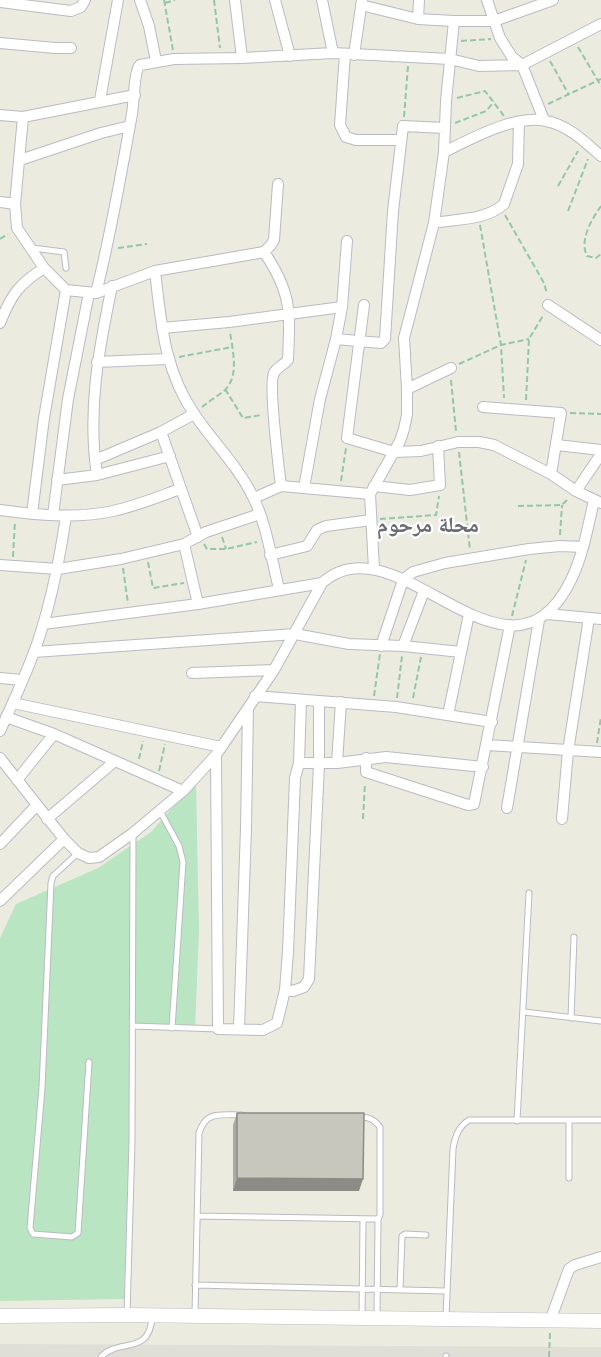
<!DOCTYPE html>
<meta charset="utf-8">
<style>
body{margin:0}
canvas{display:block;background:#ecebdf}
</style>
<canvas width="601" height="1357"></canvas>
<script>
const c = document.querySelector('canvas').getContext('2d');
c.lineJoin = 'round';
function fill(path, color) {
  c.fillStyle = color;
  c.fill(path, 'evenodd');
}
function trace(path, color, width, dash) {
  c.strokeStyle = color;
  c.lineWidth = width;
  c.lineCap = dash ? 'butt' : 'round';
  c.setLineDash(dash || []);
  c.stroke(path);
}
function label(font, color, halo, rows, align = 'center') {
  c.font = font + ' Montserrat,"Noto Naskh Arabic",sans-serif';
  c.lineWidth = 4.5;
  c.setLineDash([]);
  c.textBaseline = 'middle';
  c.strokeStyle = halo;
  c.fillStyle = color;
  for (const [text, x, y, turn = 0] of rows) {
    c.save();
    c.translate(x, y);
    c.rotate((+turn || 0) * Math.PI / 180);
    c.textAlign = isNaN(turn) ? turn : align;
    if (halo) c.strokeText(text, 0, 0);
    c.fillText(text, 0, 0);
    c.restore();
  }
}
fill(new Path2D(`
 M0 1344 601 1347V1357H0Z`), '#dfded7');
fill(new Path2D(`
 M196 781 199 931 195 1031 133 1029 124 1299 0 1301V938L16 904 98 868 151 832Z`), '#bae5c2');
const service = new Path2D(`
 M32 248 64 252 66 268
 M160 811 179 846 183 862 172 1028
 M78 853 53 876 51 883 42 1088 30 1228 33 1234 72 1237 78 1233 89 1062
 M524 1012 601 1021
 M571 1018 574 937
 M133 1026 218 1029
 M569 1120V1178
 M517 1121 529 893
 M197 1216 378 1219 380 1215V1127C373 1118 368 1117 357 1117
 M195 1285 446 1291
 M400 1290 402 1236 405 1234 426 1235
 M127 1314 132 1142 133 835
 M195 1314 199 1133C206 1110 222 1115 242 1115
 M377 1316 378 1219
 M362 1317 363 1220
 M446 1317 453 1149C455 1137 458 1127 469 1120H601
 M446 1356V1357
 M101 1357C119 1337 150 1357 152 1316`);
const minor = new Path2D(`
 M140 0 149 26 156 61
 M235 0 242 58
 M275 0 290 56
 M322 0 333 53
 M487 0 500 38 512 57 522 65 544 120
 M0 2 71 11 81 7 85 0
 M361 5 418 19 454 21 446 101 444 152 434 223 404 338 407 389V415L404 429 400 441 370 494 374 569
 M418 19 419 0
 M454 21H494L553 0
 M0 43 55 48H71
 M345 54 340 125 346 137 356 140H401
 M354 55 362 0
 M100 100 118 0
 M0 115 23 117 135 95
 M23 117 15 204 17 228 44 268 66 290 96 293 155 271 264 252 271 245 274 240 278 184
 M444 152C471 139 515 114 546 121 568 125 585 142 601 156
 M20 160 101 133 130 126
 M0 202 15 204
 M434 223C456 219 487 220 504 204L518 164 519 122
 M264 252C292 293 290 312 288 360 284 365 277 367 274 373 268 383 279 469 281 486
 M155 271C161 322 164 371 195 415 213 442 238 466 253 497 266 522 272 561 279 589
 M96 293C111 234 121 174 132 114 134 103 134 70 140 65L174 59 242 58 333 53 450 59 479 66 522 65 601 24
 M364 305 347 438 394 452 421 451 458 442H479L494 445 551 474 576 491 601 503
 M548 305 601 340
 M0 323C11 295 19 284 44 268
 M162 328 229 322 342 307
 M336 339 381 343 385 339 393 211 403 126 445 128
 M97 362 167 359
 M407 389 451 368
 M483 407 561 413 551 474
 M161 432 198 537
 M557 445 601 450
 M95 460 161 432 194 414
 M97 475C87 411 99 348 112 286
 M57 480 97 475 170 456
 M374 486 410 490 440 485 438 446
 M304 488 320 399 336 339 342 307 347 241
 M576 491 601 454
 M254 498 281 486 370 494
 M0 510C37 515 76 519 113 511 136 506 158 497 180 489
 M32 514 44 418 66 290
 M53 515 68 399 89 293
 M184 544 198 604
 M270 555 307 546 317 530 326 526 371 520
 M0 565 58 569 121 559 184 544 206 532 260 514
 M547 614 601 619
 M43 624 198 604 322 583
 M381 646 403 580 413 572 445 563 529 549 560 546 583 547
 M403 646 424 591
 M34 652 295 634 349 644 403 646 461 652
 M192 673 274 670
 M0 678 22 680
 M255 696 396 707 492 722
 M13 703 221 747
 M448 715 469 614
 M6 717 54 734 183 791
 M0 731C14 700 29 669 39 638 52 598 60 557 66 516
 M487 745 601 752
 M216 755 218 1029 263 1030 277 1023 285 990 288 952 295 778 299 763 301 701
 M0 758 64 839 78 853 89 858 99 857 133 833 183 791 216 755 274 670 322 583C396 515 508 709 571 580 583 555 588 527 594 500
 M366 758V772L468 805 474 804 510 625
 M299 763H337L386 757 483 767
 M337 763 341 702
 M17 780 54 734
 M507 808 539 620
 M47 819 115 761
 M562 819 568 751 589 618
 M0 844 37 805
 M0 901 64 839
 M285 990 293 991 304 987 309 979 319 764V702
 M239 1029 246 828 248 709
 M550 1321 569 1269 575 1265 601 1257`);
const tertiary = new Path2D(`
 M0 1316 127 1315 601 1321`);
trace(service, '#babbc2', 7);
trace(minor, '#babbc2', 12);
trace(tertiary, '#babbc2', 15);
trace(new Path2D(`
 M164 0 173 50
 M214 0 220 48
 M165 3 175 0
 M461 41 491 39
 M578 47 601 86
 M550 61 569 95
 M457 98 485 91 504 116
 M548 104 601 79
 M404 117 408 66
 M455 123 486 111 494 102
 M558 186 578 151
 M601 206C592 219 579 240 587 256L596 258 601 254
 M568 211 588 159
 M505 215 544 283 547 294
 M480 225 501 345 504 398
 M0 239 8 234
 M118 248 147 244
 M179 357 232 347
 M459 364 501 345 529 339
 M451 380 456 431
 M225 389 243 418 262 415
 M526 400 529 339 544 314
 M202 407C209 401 218 396 225 390 240 375 232 349 230 331
 M570 413 601 414
 M459 452 470 550
 M341 481 346 448
 M518 506 562 505 569 498
 M380 519 436 515 439 496
 M560 535 562 505
 M222 537 226 549
 M204 544 207 549H226L257 542
 M13 557 15 521
 M148 562 153 588 184 583
 M123 568 128 604
 M512 616 526 560
 M374 696 380 654
 M397 698 402 656
 M413 698 421 657
 M597 743 601 717
 M139 759 143 741
 M159 771 165 744
 M363 819 365 783
 M549 1357 550 1333`), '#93c6ab', 2, [6, 3]);
trace(service, '#fff', 5);
trace(minor, '#fff', 10);
trace(tertiary, '#fff', 14);
fill(new Path2D(`
 M237 1113 359 1191H233V1125Z`), '#acaba3');
fill(new Path2D(`
 M237 1178 363 1179 359 1191H233Z`), '#8c8b85');
const building = new Path2D(`
 M237 1113H364L363 1179 237 1178Z`);
fill(building, '#c8c7be');
trace(building, '#8c8b85', 1.5);
label('bold 22px', '#696c73', '#fff', [
 ["محلة مرحوم",428,526]
]);
</script>
